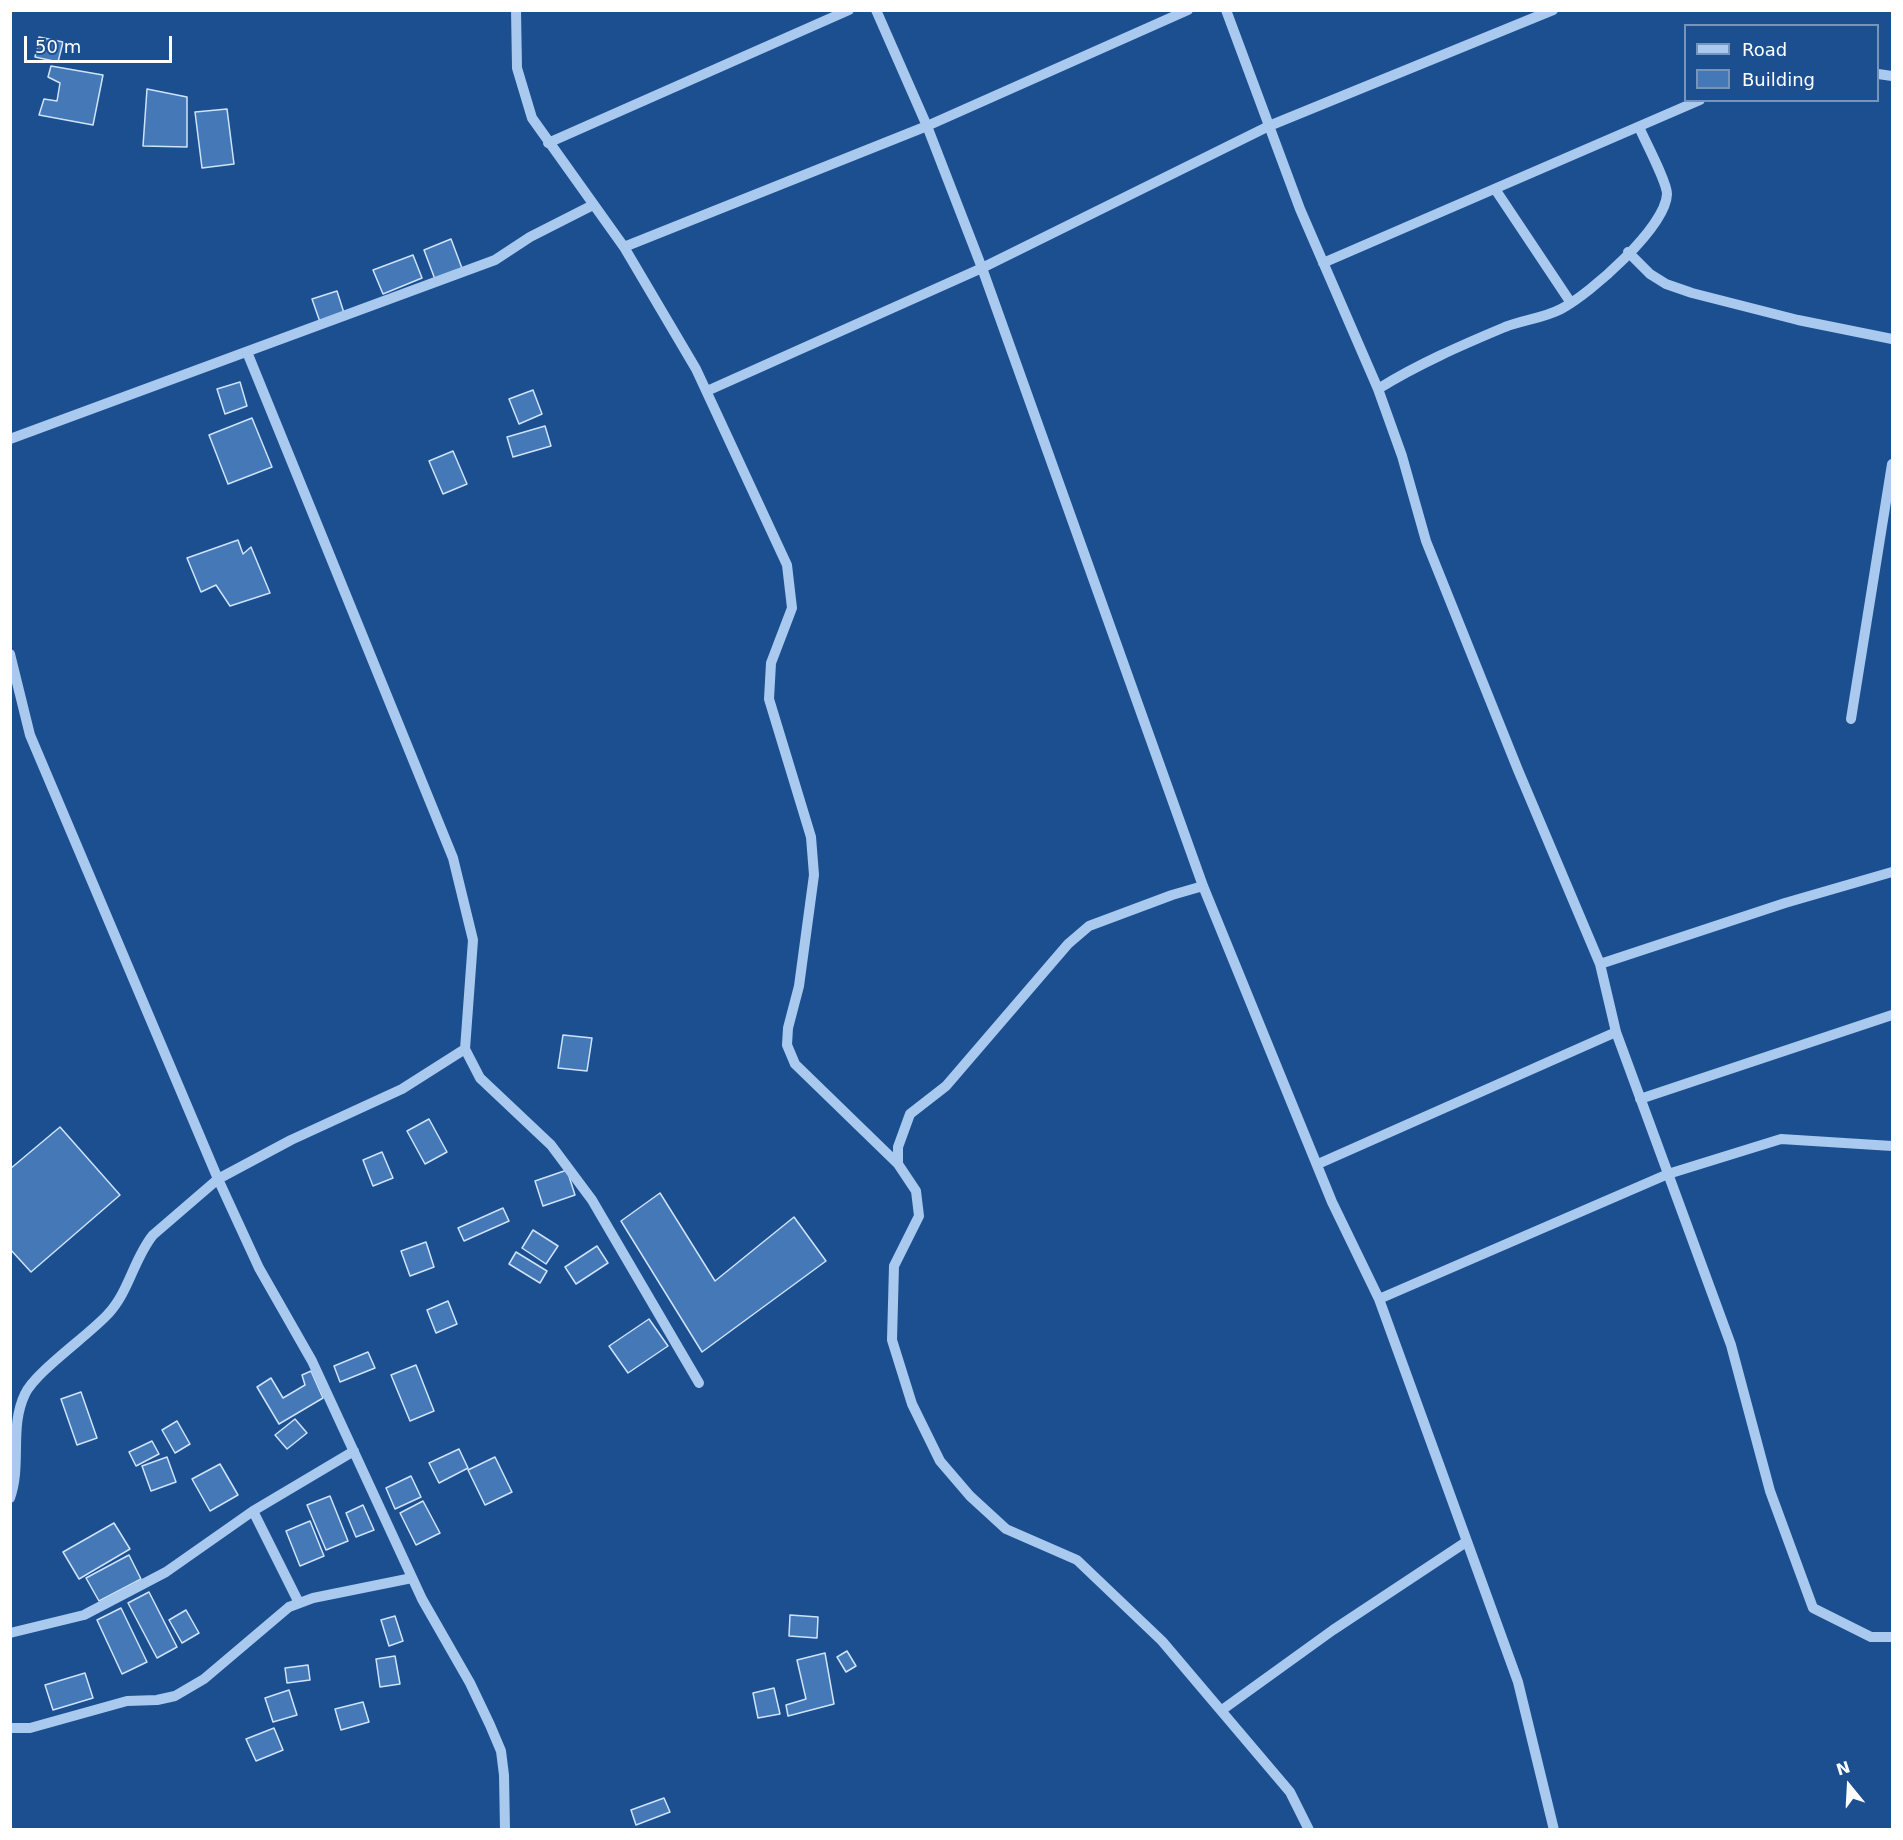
<!DOCTYPE html>
<style>
body{margin:0}
#map{position:relative;width:1903px;height:1840px;overflow:hidden;background:#1b4f8f;font-family:"DejaVu Sans",sans-serif}
canvas{display:block}
.frame{position:absolute;inset:0;border:12px solid #fff;pointer-events:none}
.legend{position:absolute;left:1684px;top:24px;width:195px;height:78px;box-sizing:border-box;background:#1b4f8f;border:2px solid #7695bc;margin:0;padding:8px 10px;list-style:none;font-size:18px;color:#fff}
.legend li{display:flex;align-items:center;gap:12px;height:30px}
.legend b{width:30px;border:2px solid #7695bc}
.north{position:absolute;left:1819px;top:1756px;width:60px;height:60px;-webkit-text-stroke:4px #1b4f8f;paint-order:stroke;rotate:342deg;font-size:16px;font-weight:700;line-height:24px;text-align:center;color:#fff}
.north::after{content:'';display:block;margin:auto;width:21px;height:27px;background:#fff;clip-path:polygon(50% 0,100% 100%,50% 72%,0 100%)}
.scale{position:absolute;left:24px;top:36px;width:148px;height:27px;box-sizing:border-box;border:3px solid #fff;border-top:0;padding-left:8px;font-size:18px;line-height:21px;white-space:nowrap;color:#fff;-webkit-text-stroke:4px #1b4f8f;paint-order:stroke}
</style>
<div id="map">
<canvas width="1903" height="1840"></canvas>
<div class="frame"></div>
<ul class="legend">
<li><b style="height:8px;background:#a9c9ee"></b>Road</li>
<li><b style="height:16px;background:#4478b7"></b>Building</li>
</ul>
<div class="north">N</div>
<div class="scale">50 m</div>
</div>
<script>
const c = document.querySelector('canvas').getContext('2d');
c.lineJoin = 'round';
function fill(path, color) {
  c.fillStyle = color;
  c.fill(path, 'evenodd');
}
function trace(path, color, width, dash) {
  c.strokeStyle = color;
  c.lineWidth = width;
  c.lineCap = dash ? 'butt' : 'round';
  c.setLineDash(dash || []);
  c.stroke(path);
}
const building = new Path2D(`
 M39 37 63 42 58 62 35 57Z
 M51 66 103 75 93 125 39 115 44 99 57 101 60 83 48 77Z
 M147 89 187 97V147L143 146Z
 M227 109 234 164 202 168 195 112Z
 M451 239 463 271 436 282 424 250Z
 M413 255 422 278 383 294 373 270Z
 M337 291 344 313 320 322 312 299Z
 M240 382 247 406 225 414 217 389Z
 M533 390 542 414 519 424 509 399Z
 M252 418 272 467 228 484 209 435Z
 M545 426 551 446 513 457 507 437Z
 M453 451 467 484 443 494 429 461Z
 M238 540 243 554 251 547 270 593 230 606 216 585 201 592 187 558Z
 M563 1035 592 1038 587 1071 558 1068Z
 M429 1119 447 1152 425 1164 407 1131Z
 M60 1127 120 1195 31 1272 10 1249V1169Z
 M382 1152 393 1178 373 1186 363 1160Z
 M567 1170 575 1195 543 1206 535 1181Z
 M660 1193 715 1281 794 1217 826 1261 702 1352 621 1221Z
 M503 1208 509 1221 464 1241 458 1228Z
 M533 1230 558 1246 546 1264 522 1248Z
 M426 1242 434 1267 410 1276 401 1251Z
 M597 1246 608 1263 576 1284 565 1267Z
 M516 1252 547 1271 540 1283 509 1264Z
 M448 1301 457 1324 436 1333 427 1310Z
 M649 1319 668 1346 628 1373 609 1346Z
 M368 1352 375 1368 340 1382 334 1366Z
 M416 1365 434 1411 410 1421 391 1375Z
 M311 1371 323 1398 279 1424 257 1387 271 1378 283 1398 305 1385 302 1375Z
 M81 1392 97 1438 77 1445 61 1399Z
 M295 1419 307 1433 287 1449 275 1435Z
 M177 1421 190 1444 175 1453 162 1430Z
 M152 1441 159 1454 136 1466 129 1452Z
 M459 1449 468 1468 439 1483 429 1463Z
 M167 1457 176 1482 151 1491 142 1466Z
 M495 1457 512 1492 485 1505 468 1470Z
 M220 1464 238 1495 210 1511 192 1479Z
 M411 1476 421 1497 395 1509 386 1488Z
 M330 1496 348 1541 326 1550 307 1505Z
 M423 1501 440 1533 416 1545 400 1513Z
 M363 1505 374 1530 356 1537 346 1513Z
 M310 1521 324 1556 300 1566 286 1531Z
 M114 1523 130 1549 79 1579 63 1552Z
 M129 1555 141 1579 99 1601 86 1578Z
 M149 1592 177 1647 157 1658 128 1603Z
 M121 1608 147 1662 122 1674 97 1620Z
 M186 1610 199 1633 182 1643 169 1620Z
 M790 1615 818 1617 817 1638 789 1636Z
 M395 1616 403 1641 389 1646 381 1620Z
 M847 1651 856 1666 846 1672 837 1657Z
 M825 1653 834 1704 788 1716 786 1705 806 1699 797 1660Z
 M395 1656 400 1684 380 1687 376 1659Z
 M308 1665 310 1680 287 1683 285 1668Z
 M85 1673 93 1698 53 1710 45 1685Z
 M774 1688 780 1714 758 1718 753 1693Z
 M289 1690 297 1715 273 1722 265 1698Z
 M363 1702 369 1722 341 1730 335 1709Z
 M274 1728 283 1750 256 1761 246 1739Z
 M664 1798 670 1812 636 1825 631 1810Z`);
fill(building, '#4478b7');
trace(building, '#cfe3fa', 1.5);
trace(new Path2D(`
 M516 10 517 68 532 118 624 247 696 369 787 565 792 608 771 663 769 699 811 837 814 875 799 986 788 1028 787 1045 795 1064 898 1164 916 1191 919 1216 894 1266 892 1340 912 1404 940 1461 970 1496 1006 1529 1077 1560 1162 1641 1290 1792 1309 1830
 M876 10 927 126 982 268 1203 886 1332 1202 1379 1299 1518 1682 1554 1830
 M1226 10 1300 209 1378 389 1402 456 1426 541 1518 770 1600 964 1616 1032 1731 1345 1770 1491 1813 1608 1871 1637H1892
 M1878 74 1892 76
 M548 143 849 10
 M1495 189 1571 303
 M624 247 927 126 1188 10
 M1628 252 1650 274 1666 284 1692 293 1798 320 1892 339
 M1323 263 1700 100
 M247 352 453 858 473 940 465 1049
 M1378 389C1418 364 1462 345 1505 327 1523 320 1544 318 1561 309 1590 294 1666 227 1667 194 1667 182 1645 141 1639 127
 M707 391 982 268 1269 126 1553 10
 M10 439 495 260 530 237 593 205
 M10 654 30 735 218 1179 259 1268 312 1361 422 1599 470 1683 490 1725 501 1751 504 1775 505 1830
 M1851 719 1892 464
 M1600 964 1785 903 1892 872
 M1640 1099 1892 1015
 M898 1164V1147L910 1114 946 1086 1068 944 1089 926 1172 895 1203 886
 M1318 1164 1616 1032
 M1379 1299 1668 1174 1781 1139 1892 1146
 M10 1498C22 1465 9 1427 25 1394 35 1372 89 1335 108 1314 129 1292 134 1258 153 1235L218 1179 291 1140 402 1089 465 1049 480 1078 551 1145 592 1200 699 1383
 M253 1511 299 1603
 M10 1633 84 1615 166 1572 253 1511 354 1451
 M1222 1710 1333 1630 1466 1542
 M10 1728H30L127 1701 157 1700 175 1696 204 1679 289 1607 313 1598 412 1578`), '#a9c9ee', 10);
</script>
